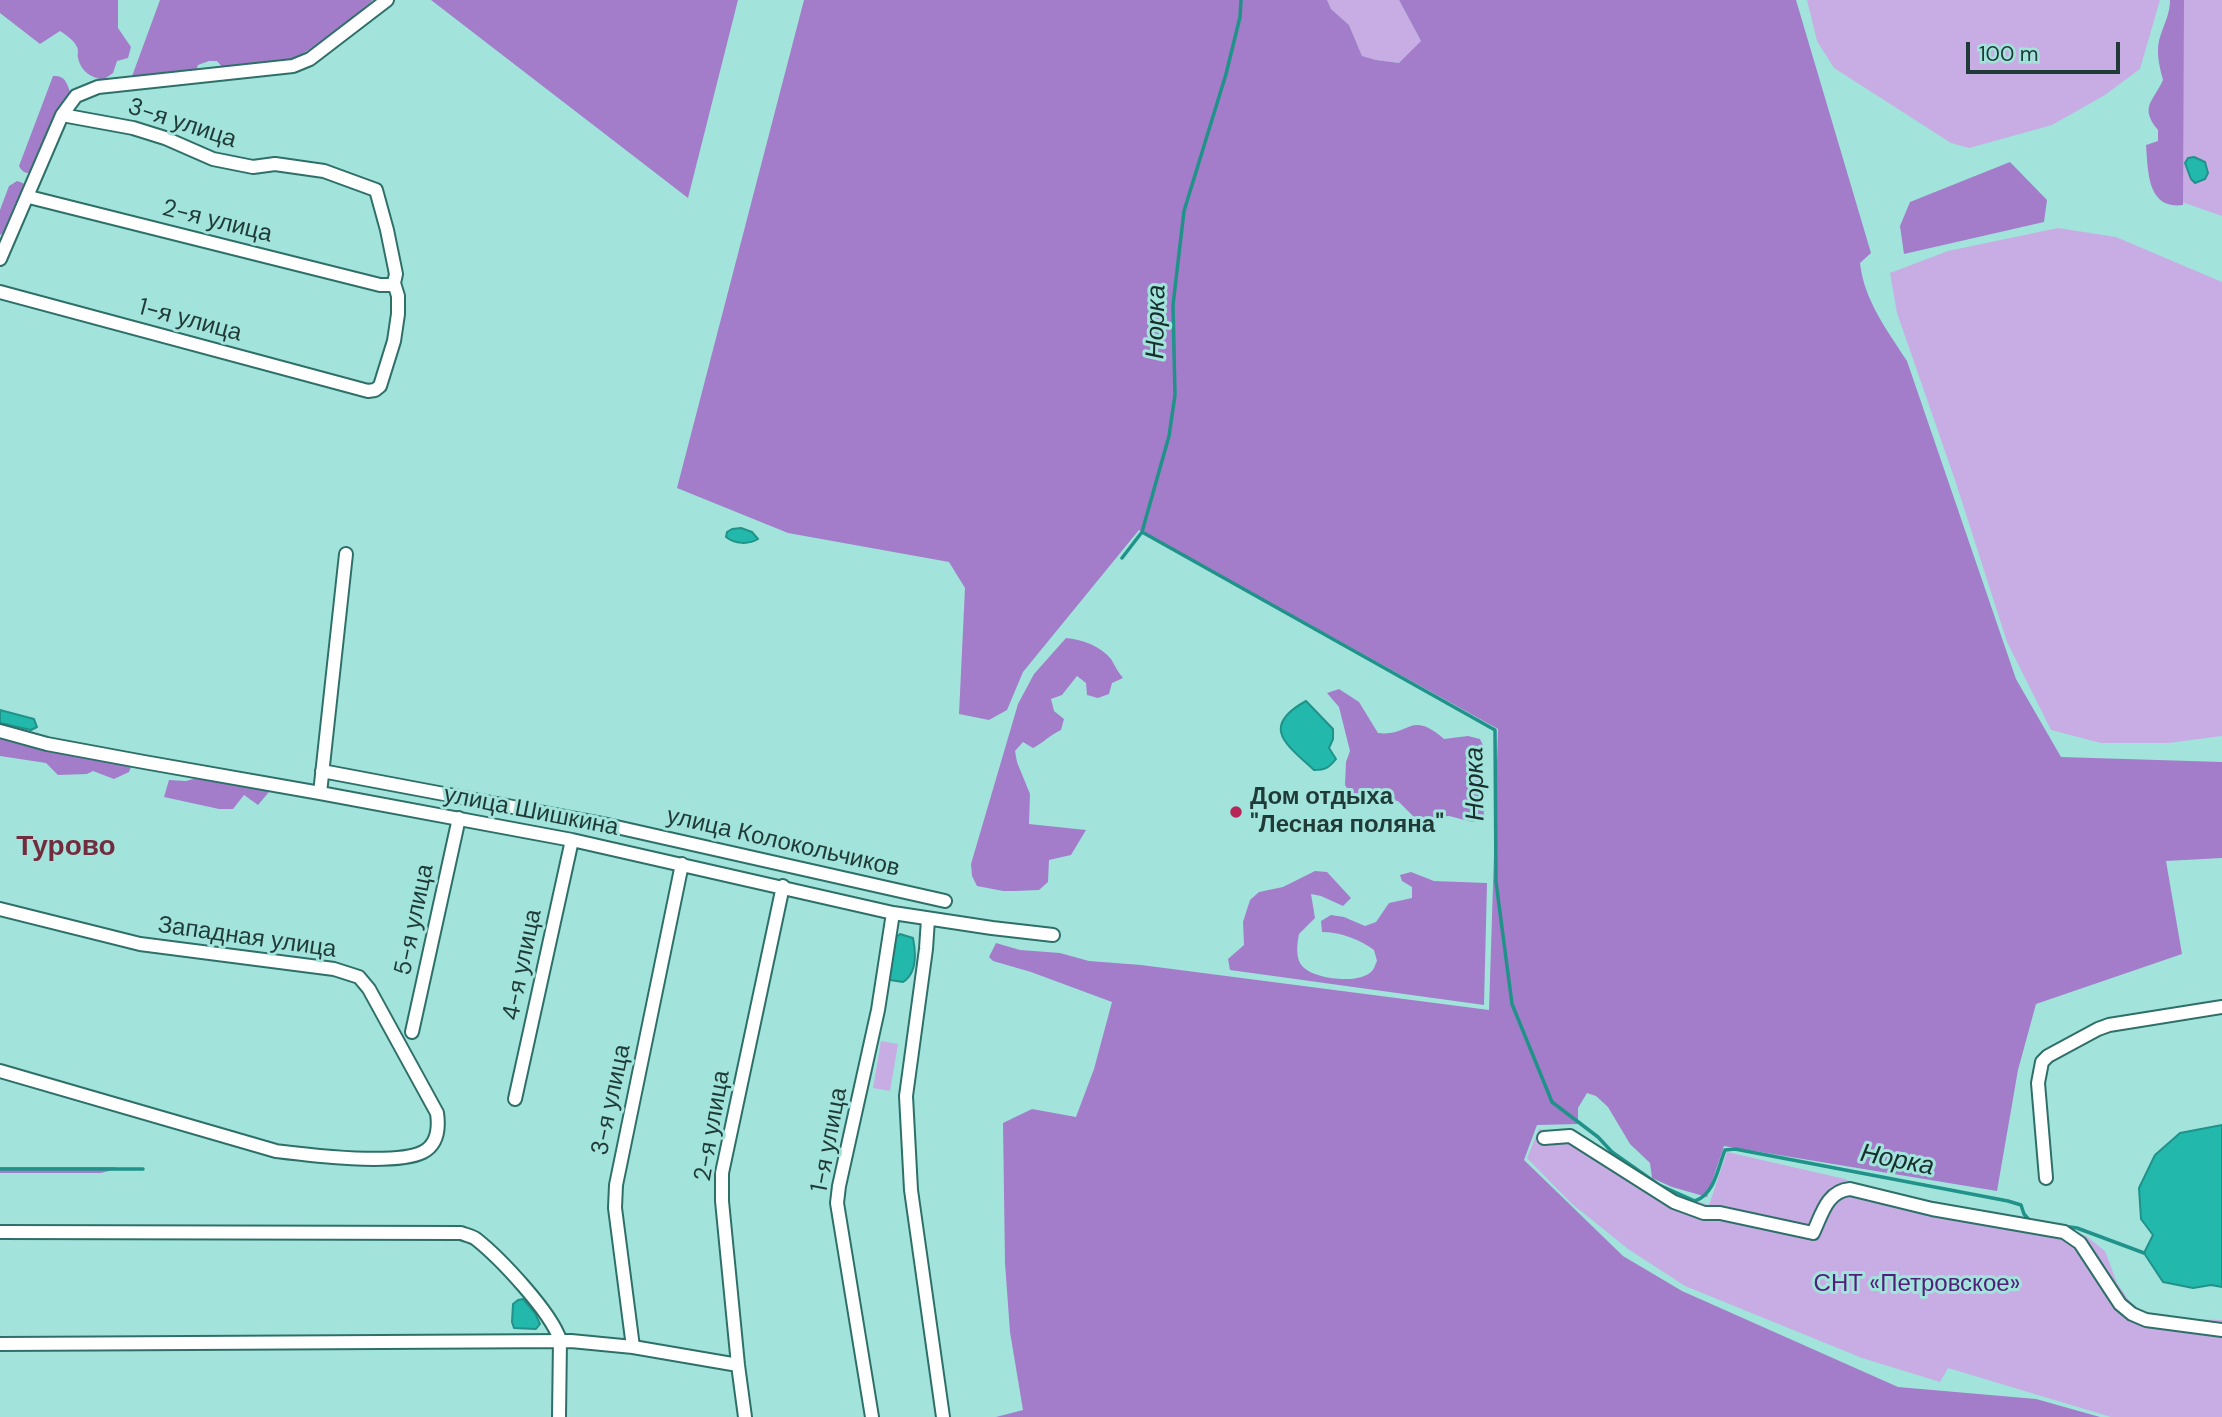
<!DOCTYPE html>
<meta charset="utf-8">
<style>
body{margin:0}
#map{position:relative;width:2222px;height:1417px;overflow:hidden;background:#a2e4dc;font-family:"DM Sans",sans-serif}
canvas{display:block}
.scale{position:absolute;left:1966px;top:42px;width:154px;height:32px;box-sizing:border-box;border:4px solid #1f3a37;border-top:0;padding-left:9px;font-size:21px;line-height:24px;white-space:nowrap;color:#1f3a37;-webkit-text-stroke:5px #a2e4dc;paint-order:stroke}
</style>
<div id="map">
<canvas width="2222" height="1417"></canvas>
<div class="scale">100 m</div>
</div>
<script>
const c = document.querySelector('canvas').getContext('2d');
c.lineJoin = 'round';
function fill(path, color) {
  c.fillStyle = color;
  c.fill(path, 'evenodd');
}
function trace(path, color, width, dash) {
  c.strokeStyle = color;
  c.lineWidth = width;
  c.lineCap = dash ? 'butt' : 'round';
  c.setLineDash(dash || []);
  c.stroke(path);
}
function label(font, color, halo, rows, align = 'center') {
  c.font = font + ' "DM Sans",sans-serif';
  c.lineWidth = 6;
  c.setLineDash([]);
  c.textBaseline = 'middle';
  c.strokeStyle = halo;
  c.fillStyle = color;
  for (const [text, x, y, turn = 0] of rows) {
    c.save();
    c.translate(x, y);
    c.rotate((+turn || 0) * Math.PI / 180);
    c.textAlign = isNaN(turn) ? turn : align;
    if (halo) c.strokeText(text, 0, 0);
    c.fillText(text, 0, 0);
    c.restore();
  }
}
fill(new Path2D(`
 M1327 0H1399L1421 41 1400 63 1376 60 1362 56 1349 25 1331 9Z
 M1807 0H2160L2140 69 2105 95 2052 125 1969 148 1951 143 1834 68 1817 41Z
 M2178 0H2222V216L2173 199Z
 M2058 228 2116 237 2222 282V736L2169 743H2101L2051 730 2007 642 1956 483 1897 313 1890 273 1948 251Z
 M881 1041 898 1044 890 1091 873 1088Z
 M1539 1129 1573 1133 1672 1194 1709 1205 1727 1152 1845 1179 1862 1187 2061 1226 2086 1236 2105 1251 2117 1283 2130 1302 2146 1314 2183 1319 2222 1320V1417H2111L1948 1368 1940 1382 1862 1358 1685 1286 1628 1249 1571 1203 1527 1158Z`), '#c7ade3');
fill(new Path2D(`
 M0 0H118V28L131 47 128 58 117 61 113 73 103 80C91 77 81 72 78 58 77 54 79 51 77 47 74 40 66 35 60 31L40 44 0 13Z
 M160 0H373L333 36 286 63 224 69 217 61H209L198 65 196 71 131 79Z
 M431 0H738L688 198Z
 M804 0H1327L1331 9 1349 25 1362 56 1376 60 1399 63 1421 41 1399 0H1796L1871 253 1860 263C1864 300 1887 330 1907 361L2016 679 2061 757 2222 762V858L2166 861 2182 954 2036 1004 2018 1070 1997 1191 1724 1146 1707 1197 1672 1187 1652 1178 1650 1163 1630 1144 1608 1107 1596 1096 1587 1093 1578 1108V1124L1537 1125 1524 1160 1623 1256 1682 1291 1898 1387 2036 1399 2100 1417H996L1023 1410 1010 1332 1005 1263 1003 1123 1032 1109 1076 1117 1094 1069 1112 1002 1031 972 993 961 989 957 996 943 1020 950 1060 953 1089 961 1141 965 1489 1010 1498 729 1139 530 1023 672 1007 710 989 720 959 714 965 588 949 562 788 533 677 488Z
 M2170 0H2184L2183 205C2147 210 2148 171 2146 145L2158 141V130C2139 107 2153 102 2163 80 2159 65 2155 49 2161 34 2165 22 2170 13 2170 0Z
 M53 76C64 75 67 82 70 92L33 172C26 174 23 173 19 166Z
 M2010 162 2047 200 2044 222 1904 254 1900 226 1910 202Z
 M17 181 23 183 25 187 7 231 0 235V210L9 186Z
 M1066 638C1081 639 1101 646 1111 659 1115 666 1118 672 1123 678L1112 683 1109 694 1098 698 1087 695 1086 683 1077 676 1062 695 1051 699 1054 711 1064 719 1061 730C1050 735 1043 743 1033 748L1023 742 1015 751 1017 762 1030 794 1029 824 1086 830 1071 855 1049 860 1048 882 1039 890 1015 891H1003L977 886 972 876 971 864 1018 704 1034 674Z
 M1339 689 1359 702 1378 733C1410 737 1410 709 1444 739L1468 736 1480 739 1485 750 1482 774 1484 817 1473 822 1449 816 1415 818 1398 801 1352 796 1345 785 1346 762 1350 751 1339 707 1327 693Z
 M0 737 126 764 131 767 129 772 114 779 93 771 87 774 58 775 46 763 0 756Z
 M197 778 265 788 269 792 258 805 244 795 233 809H219L164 797 169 780 186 781Z
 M1315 871 1327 872 1351 898 1343 906 1321 896 1311 894 1315 918 1299 934C1297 944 1295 959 1303 967 1315 979 1359 985 1372 971 1375 968 1375 964 1377 961L1374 950C1359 939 1340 932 1322 932L1321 921 1331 915 1344 917 1365 926 1376 922 1389 903 1412 898V887L1402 881 1400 875 1411 872 1434 881 1487 883 1484 1005 1230 970 1228 959 1244 945 1243 922 1250 900 1259 892 1283 887Z
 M0 1167H115L116 1169 101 1173H0Z`), '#a37dc9');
const water = new Path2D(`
 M2194 157 2205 162 2208 173 2205 179 2195 183 2191 179 2185 163 2188 158Z
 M741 528 752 532 758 539C748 545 735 544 726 537L727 532 732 529Z
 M1306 701 1333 729V739L1329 748 1336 759C1329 768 1325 770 1314 770 1287 745 1259 727 1306 701Z
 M0 710 34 719 37 727 31 730 0 723Z
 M900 934 913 938C916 953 917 973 903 982L890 980 889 977 895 938Z
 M2222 1125V1287L2211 1285 2193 1288 2163 1282 2144 1253 2153 1235 2141 1219 2139 1188 2155 1155 2180 1133Z
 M523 1299 535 1313 540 1324 536 1329 514 1328 512 1322 513 1304 518 1300Z`);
fill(water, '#22b8ac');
trace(water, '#219289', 2);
trace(new Path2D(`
 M1241 0 1240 17 1226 74 1184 211 1173 305 1175 395 1169 436 1142 532 1495 730 1496 882 1512 1004 1552 1102 1598 1137 1612 1152 1659 1185 1695 1201C1715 1194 1718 1167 1725 1150L1735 1149 2008 1201 2021 1205 2024 1214 2031 1222
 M1122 558 1142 532
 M0 1169H143
 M2063 1226 2077 1228 2144 1253`), '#219289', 3.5);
const minor = new Path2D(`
 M29 197 380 285H389L394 283
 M0 259 62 115 76 96 98 87 293 66 310 59 387 0
 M0 292 368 391 375 390 380 386 394 341 398 314V296L394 283 396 274 387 230 376 190 324 171 275 164 253 167 213 159 165 138 133 128 62 115
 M0 731 47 744 144 762 320 793 572 840 893 913 992 928 1053 935
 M322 771 603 824 945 901
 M320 793 346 554
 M0 909 140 944 334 969 359 977 369 989 437 1113C439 1127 438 1144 423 1152 395 1166 308 1155 276 1151L0 1071
 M928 919 926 949 906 1096 911 1190 943 1417
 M412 1032 459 818
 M515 1099 572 840
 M1544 1138 1570 1136 1674 1202 1704 1213H1720L1813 1233C1822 1214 1827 1191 1850 1189L1932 1209 2064 1232 2080 1243 2120 1304 2132 1314 2146 1320 2222 1330
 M2046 1178 2038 1083 2042 1062 2048 1056 2098 1029 2109 1025 2222 1007
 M0 1232 461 1233C466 1235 472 1236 476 1239 500 1258 551 1312 560 1340L559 1417
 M0 1344 571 1341 633 1347 738 1365
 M633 1347 615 1208 616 1185 682 864
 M745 1417 738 1365 722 1201V1173L783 886
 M872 1417 837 1203 839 1186 878 1010 893 913`);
trace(minor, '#2e7069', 16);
trace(minor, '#fff', 12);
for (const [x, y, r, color] of [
 [1236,812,7,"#b62757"]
]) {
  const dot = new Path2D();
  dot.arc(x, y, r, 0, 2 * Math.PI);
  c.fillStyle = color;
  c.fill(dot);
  trace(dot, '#a2e4dc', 2.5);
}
label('24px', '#1f3a37', '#a2e4dc', [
 ["3-я улица",182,124,18],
 ["2-я улица",217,222,14],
 ["1-я улица",190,321,15],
 ["улица Шишкина",531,812,11],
 ["улица Колокольчиков",783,843,13],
 ["5-я улица",415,920,-78],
 ["Западная улица",247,938,8],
 ["4-я улица",523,965,-78],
 ["3-я улица",612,1100,-78],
 ["2-я улица",713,1126,-80],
 ["1-я улица",830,1140,-79]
]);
label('bold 24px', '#1f3a37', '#a2e4dc', [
 ["Дом отдыха",1250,798],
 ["\"Лесная поляна\"",1250,826]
], 'left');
label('24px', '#521e79', '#a2e4dc', [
 ["СНТ «Петровское»",1917,1285]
]);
label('italic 26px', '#192f2d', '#a2e4dc', [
 ["Норка",1157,322,-89],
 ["Норка",1476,784,-91],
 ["Норка",1897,1161,11]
]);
label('bold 28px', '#722c3e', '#a2e4dc', [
 ["Турово",66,848]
]);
</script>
